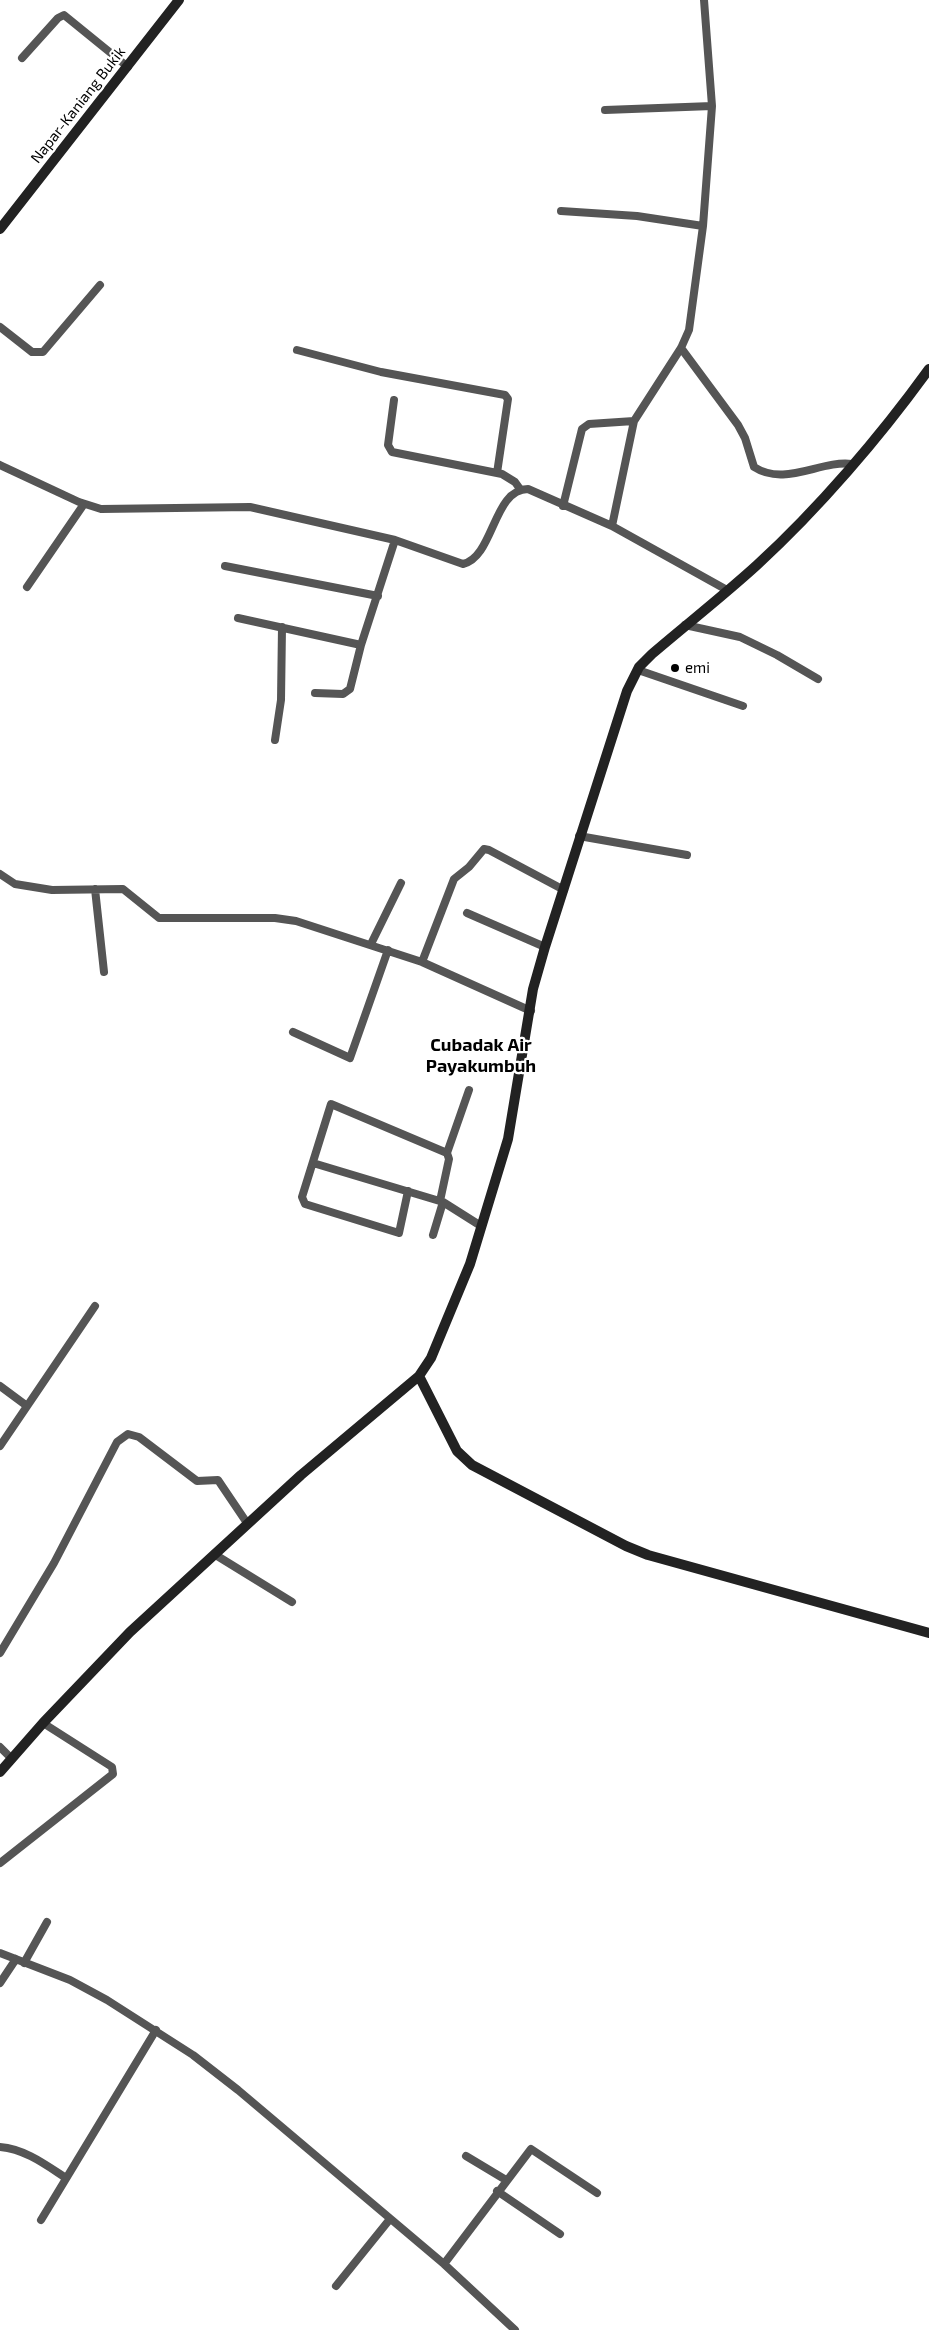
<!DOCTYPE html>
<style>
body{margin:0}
canvas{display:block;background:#fff}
</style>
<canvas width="929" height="2330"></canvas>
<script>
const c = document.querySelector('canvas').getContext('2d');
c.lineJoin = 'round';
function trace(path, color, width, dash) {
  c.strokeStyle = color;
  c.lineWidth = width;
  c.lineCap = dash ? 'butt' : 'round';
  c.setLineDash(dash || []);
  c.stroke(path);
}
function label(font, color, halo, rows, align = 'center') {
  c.font = font + ' "Exo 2",sans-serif';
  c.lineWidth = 4.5;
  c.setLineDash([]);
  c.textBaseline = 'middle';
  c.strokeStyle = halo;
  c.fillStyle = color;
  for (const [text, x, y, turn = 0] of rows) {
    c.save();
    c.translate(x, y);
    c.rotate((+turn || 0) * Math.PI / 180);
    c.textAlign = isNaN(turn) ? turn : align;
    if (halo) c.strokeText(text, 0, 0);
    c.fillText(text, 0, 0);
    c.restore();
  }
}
trace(new Path2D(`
 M22 58 58 18 64 15 128 67
 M605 110 712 106
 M561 211 637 216 703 226
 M0 327 32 352H43L100 285
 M681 348 738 425 745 438 754 467C785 487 820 460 852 464
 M297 350 381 372 505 395 508 399 497 473
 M394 400 388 445 392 452 502 474 515 482 520 489
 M0 465 79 502 101 509 250 507 395 540 463 564C494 557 493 489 528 489L612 526 727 590
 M563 506 582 429 589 424 634 421
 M612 526 634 421 681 348 689 330 703 226 712 106 704 0
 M225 566 378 596
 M27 587 84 504
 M238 618 361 645
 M685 625 740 637 777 655 818 679
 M638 670 743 706
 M315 693 343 694 350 689 361 645 395 540
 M275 740 281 700 282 627
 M579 836 687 855
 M0 874 15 884 52 890 123 889 159 918H275L296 921 422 962 531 1011
 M95 889 104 972
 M467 913 545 947
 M371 944 401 883
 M422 962 454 879 469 867 484 849 489 850 564 890
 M293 1032 350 1058 388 950
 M447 1153 469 1090
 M313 1163 443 1202 481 1226
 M408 1191 399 1233 305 1204 302 1197 331 1104 447 1153 449 1159 440 1201
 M433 1235 443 1202
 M0 1386 27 1406
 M0 1446 95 1306
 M214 1554 292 1602
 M0 1653 54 1563 117 1442 128 1434 139 1437 197 1481 218 1480 247 1523
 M0 1747 12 1759
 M0 1863 113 1774 112 1767 43 1723
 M0 1953 70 1980 107 2000 193 2055 238 2090 444 2264 515 2330
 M24 1963 47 1922
 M0 1983 16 1959
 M0 2147C25 2149 46 2165 66 2178
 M466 2156 506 2180
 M497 2191 560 2234
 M41 2220 156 2030
 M444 2264 531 2149 597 2193
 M336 2286 390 2219`), '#555', 8);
trace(new Path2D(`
 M0 229 179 0
 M419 1376 457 1451 472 1465 626 1546 648 1555 929 1633
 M0 1772 43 1723 130 1632 301 1475 419 1376 431 1358 470 1264 508 1139 533 989 545 947 627 691 639 667 652 654C687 624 723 596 757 565 818 509 880 437 929 369`), '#222', 10);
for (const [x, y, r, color] of [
 [675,668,5,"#000"]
]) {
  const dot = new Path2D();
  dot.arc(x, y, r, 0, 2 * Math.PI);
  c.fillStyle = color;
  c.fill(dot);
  trace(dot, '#fff', 2);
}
label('15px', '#000', '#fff', [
 ["Napar-Kaniang Bukik",78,105,-52]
]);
label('15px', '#000', '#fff', [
 ["emi",685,668]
], 'left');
label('bold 18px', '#000', '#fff', [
 ["Cubadak Air",481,1045],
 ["Payakumbuh",481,1066]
]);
</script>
